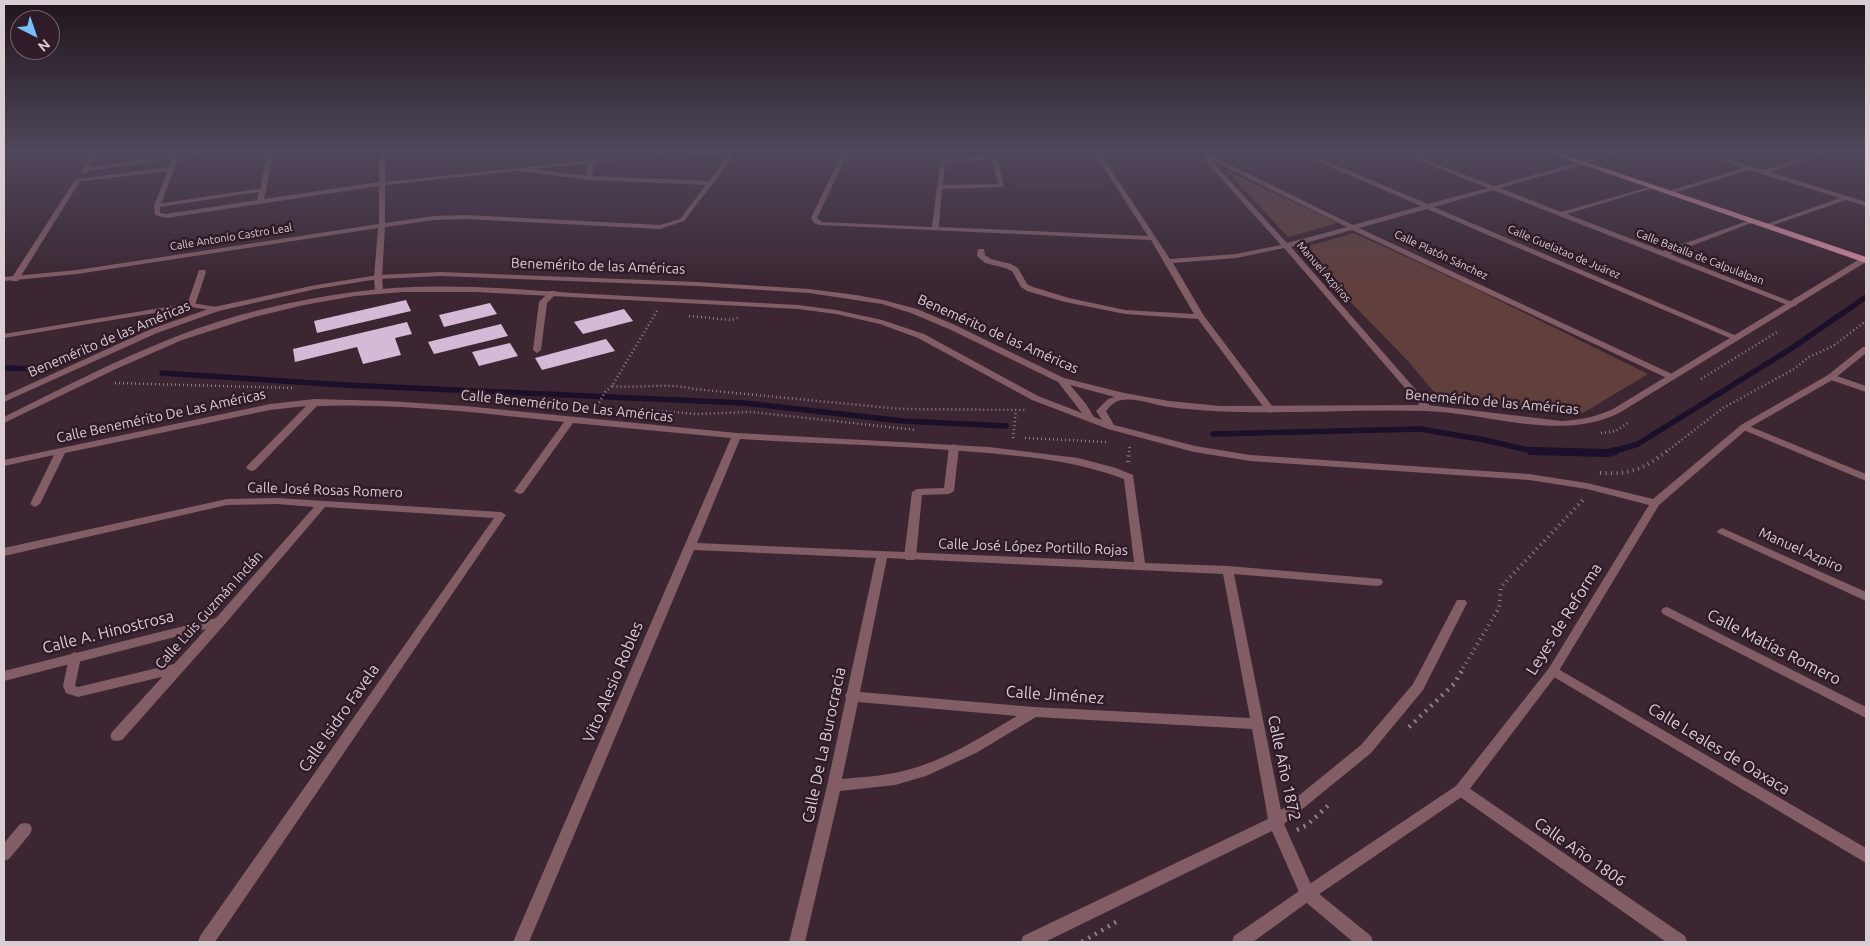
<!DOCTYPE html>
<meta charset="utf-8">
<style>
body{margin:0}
#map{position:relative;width:1870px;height:946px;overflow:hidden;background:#3b2632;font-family:Ubuntu,sans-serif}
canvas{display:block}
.frame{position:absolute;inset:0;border:5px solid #dbcdd4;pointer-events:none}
.north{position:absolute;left:10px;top:10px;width:50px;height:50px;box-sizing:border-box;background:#301c28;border:1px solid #74636d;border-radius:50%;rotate:139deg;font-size:14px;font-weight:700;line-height:20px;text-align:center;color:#dbcdd4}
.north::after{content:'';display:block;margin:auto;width:18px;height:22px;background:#78bff8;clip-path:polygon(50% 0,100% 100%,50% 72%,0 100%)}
</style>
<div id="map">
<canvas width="1870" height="946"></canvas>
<div class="frame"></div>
<div class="north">N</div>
</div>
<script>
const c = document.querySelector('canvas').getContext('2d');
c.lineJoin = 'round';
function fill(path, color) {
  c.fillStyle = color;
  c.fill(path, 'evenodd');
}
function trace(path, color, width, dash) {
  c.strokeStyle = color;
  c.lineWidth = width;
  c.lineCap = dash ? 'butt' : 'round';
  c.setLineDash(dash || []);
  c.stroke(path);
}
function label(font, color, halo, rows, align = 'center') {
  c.font = font + ' Ubuntu,sans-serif';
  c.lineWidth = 5;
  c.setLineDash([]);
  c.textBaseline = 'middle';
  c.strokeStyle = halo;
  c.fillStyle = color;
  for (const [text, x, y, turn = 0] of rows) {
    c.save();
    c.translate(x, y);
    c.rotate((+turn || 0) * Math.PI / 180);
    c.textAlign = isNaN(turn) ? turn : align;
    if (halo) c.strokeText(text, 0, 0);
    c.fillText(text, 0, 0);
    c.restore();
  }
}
fill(new Path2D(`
 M1226 170 1338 223 1288 237Z
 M1354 233 1472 287 1648 374 1583 413 1441 400 1406 359 1299 249Z`), '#613f3d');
trace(new Path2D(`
 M4 368 39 369
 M162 373 345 385 744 403 903 421 1006 426
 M1213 434 1420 429 1485 440 1536 452
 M1611 452 1638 444 1792 348 1866 297`), '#1b0f29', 5.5);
trace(new Path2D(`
 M1531 451 1607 453 1615 451`), '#1b0f29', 8);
fill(new Path2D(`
 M406 300 411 311 317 333 314 321Z
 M490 303 497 314 444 327 439 315Z
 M624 309 633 321 583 334 574 322Z
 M407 322 412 334 395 338 401 355 363 364 357 347 295 362 293 349Z
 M501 324 508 336 434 354 428 342Z
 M606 339 615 351 542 370 535 358Z
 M510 343 518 356 479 366 472 352Z`), '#d5b9d7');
trace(new Path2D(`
 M1013 186H1102`), '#918089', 2, [0.5, 2.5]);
trace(new Path2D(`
 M657 311 612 386C639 389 667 382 694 389L901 409 1027 410
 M689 316 731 320 738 318
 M1701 379 1777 332
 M115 383 293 388
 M597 406 605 392 612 386
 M634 409 696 414 752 412 916 430
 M1601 433 1616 431 1629 422
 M1013 438 1016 410
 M1025 438 1108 442
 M1129 452 1130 446
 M1666 452 1723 408 1794 369 1809 357 1833 346 1866 321`), '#918089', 2.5, [1, 3]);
trace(new Path2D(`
 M1128 462 1129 451
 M1600 473C1630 475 1644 469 1667 451
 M1463 668 1499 608 1501 587 1583 500`), '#918089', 4, [1, 4.5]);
trace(new Path2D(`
 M1409 727 1454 684 1464 667
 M1297 830 1307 825 1331 803
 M1082 942 1116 922`), '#918089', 4.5, [2, 5.5]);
fill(new Path2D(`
 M191 153H209L176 159 173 157Z
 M267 153H273L266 190 263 192 260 190Z
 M591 159 594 161 592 176 709 181 712 183 709 185 589 180 520 171 517 169 520 167 586 176 588 161Z
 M169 168 174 169 160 206 155 207 154 206Z
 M75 180 80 181 19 279 18 281H12L11 279Z
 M199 270H205L206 272 195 305 194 307H188L187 305Z
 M550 291H556L557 293 547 303 541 350 537 353 533 350 539 302Z
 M75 652 79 654 81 657 75 686 78 687 178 663 182 665 184 668 182 671 178 673 78 697 66 693 63 686 69 657 71 654Z`), '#825d66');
fill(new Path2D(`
 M954 444 959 447 954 491 949 494 922 495 916 557 914 560H906L904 557 912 492 917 489 944 488 949 447Z`), '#825d66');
fill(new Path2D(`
 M91 153H97L90 167 176 155 179 157 174 169 171 171 75 182V180L77 179 169 167 172 159 88 171 86 173H82L81 172Z
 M379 153H385V182L661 153H683L385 185V223L434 216 466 215 660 225 680 219 728 156 691 155 688 153H736L684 221 660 229 466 219 434 220 385 227 382 277 383 291 379 293 375 291 374 277 378 228 77 274 4 281V277L77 270 379 224V186L166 218 155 215 154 206 157 204 263 188 266 190 264 199 379 182ZM259 192 257 200 166 214 160 213V207Z
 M842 153H848L817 218 822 222 932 227 940 162 952 158 994 155 997 157 1004 187 942 189 939 227 1148 236 1094 153H1100L1170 259 1236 254 1281 245 1204 159V157L1201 153H1206L1353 225 1421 206 1298 153H1307L1428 204 1488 188 1400 153C1406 153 1413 156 1418 155 1425 155 1430 153 1437 153L1421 158 1494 186 1613 153H1623L1500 188 1561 212 1653 186V188L1567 214 1663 251 1750 220H1754V222L1670 254 1797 304 1796 306H1790L1493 190 1434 207 1739 337 1738 339H1732L1427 209 1359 228 1674 375 1675 377 1674 379 1671 380 1352 230 1291 247 1430 406 1432 408 1430 410H1424L1284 248 1236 258 1173 263 1204 316 1275 410 1270 413 1267 412 1198 319 1125 314 1065 302 1027 291 1021 287 1012 271 1005 268 985 263 977 256 978 249H984L985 255 991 259 1011 264 1018 268 1027 284 1033 287 1069 298 1125 310 1194 314 1151 240 819 225 814 223 811 218ZM992 159 998 184 943 185 945 164 952 162ZM1211 160 1347 227 1287 243Z
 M1698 153H1708L1764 170 1816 153H1826L1770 172 1866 202V206L1846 200 1768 227H1764V225L1840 198 1749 170 1670 194H1666V192L1743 168Z
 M191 303 217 307 221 309 217 311 191 307 4 338V334Z
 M1831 374 1866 386V392L1828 379 1827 377 1828 375Z
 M315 399 387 401 465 406 737 433 989 447 1078 458 1116 468 1133 475 1145 563 1228 566 1381 579 1383 582 1381 585 1377 586 1234 574 1281 810 1361 745 1413 684 1457 600H1465L1467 603 1423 690 1371 753 1284 824 1313 889 1371 936 1373 942H1353L1302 899 1272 831 1045 942H1021L1023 936 1268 819 1252 729 1036 717 976 753 926 776 895 785 840 791 805 942H789L827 786 846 698 845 696 847 692 876 558 694 550 529 942H513L731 438 573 423 523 493 519 494 514 491 564 422C482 413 399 403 317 406L255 470 251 471 246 468 247 466 306 406 270 410 65 453 40 504 35 507 30 504 54 455 4 466V460L270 404ZM740 439C819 444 897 445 975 452 1026 456 1076 461 1124 479L1134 562 697 543ZM887 558 1223 574 1250 718 1034 707 860 692ZM858 702 1017 716C981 737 945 761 903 771 884 776 863 777 842 779Z
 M1744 424 1866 474V481L1741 429 1739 427Z
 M277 498 501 512 506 515 215 942H198L200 936 494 518 325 507 225 624 122 740 117 741 112 740 110 736 112 732 206 629 4 681V671L216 618 314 507 277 504 227 505 4 556V548L227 499Z
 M1722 528 1866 592V601L1718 533 1717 531Z
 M1667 607 1866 707V718L1663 614 1661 611 1663 608Z
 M1553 666 1866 848V863L1549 674 1547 671 1549 668Z
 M1461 784 1466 786 1685 936 1687 942H1666L1456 794 1454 790 1456 786Z
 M25 823 30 824 32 829 30 834 9 859 4 861V843L20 824Z`), '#825d66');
fill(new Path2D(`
 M1863 257H1866V262L1619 413C1561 442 1488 413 1426 411 1340 408 1254 418 1169 407 1153 405 1128 394 1114 403 1111 405 1108 409 1106 411L1114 425 1195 446 1250 455 1529 474 1587 483 1653 499 1741 425 1828 375 1863 347H1866V353L1834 379 1747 429 1659 505 1557 674 1466 794 1312 899 1253 942H1232L1234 936 1302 889 1456 786 1549 668 1649 505 1587 489 1529 480 1250 461 1194 452 1108 429 1032 400 918 338 880 324 836 314 798 309 475 292H403L355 296 304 305 254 317 182 340 116 369 4 423V417C60 389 116 360 175 337 232 314 294 300 354 292 427 282 500 288 572 293 647 297 723 301 798 305L836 310 882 320 924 334 1038 396 1082 413 1058 382 949 329 911 313 882 304 809 293 697 286 441 276 378 279 316 289 219 311 157 333 4 402V396L151 329 214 307 316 285 378 275 441 272 697 282 809 289 856 295 883 300 917 309 955 325 1064 378 1124 393 1169 401 1220 406 1427 405 1562 421C1580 420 1596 417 1613 409ZM1070 385 1115 397 1108 399 1096 411 1102 420 1094 417 1086 404Z`), '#825d66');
fill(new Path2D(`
 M1549 153H1560L1866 257V263Z`), '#d68a9e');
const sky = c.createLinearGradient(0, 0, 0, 286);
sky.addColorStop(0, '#20151c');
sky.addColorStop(0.53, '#4f475a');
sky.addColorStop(1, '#4f475a00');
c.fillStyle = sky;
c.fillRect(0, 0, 1870, 286);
label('11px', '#dbcdd4', '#301c28', [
 ["Calle Antonio Castro Leal",231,237,-9],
 ["Calle Guelatao de Juárez",1564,252,23],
 ["Calle Platón Sánchez",1441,255,25],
 ["Calle Batalla de Calpulalpan",1700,257,21],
 ["Manuel Azpiros",1324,272,49]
]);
label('14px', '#dbcdd4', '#301c28', [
 ["Benemérito de las Américas",598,266,2],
 ["Benemérito de las Américas",998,334,24],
 ["Benemérito de las Américas",109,339,-23],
 ["Benemérito de las Américas",1492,402,5],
 ["Calle Benemérito De Las Américas",567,406,6],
 ["Calle Benemérito De Las Américas",161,416,-12],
 ["Calle José Rosas Romero",325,490,2],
 ["Calle José López Portillo Rojas",1033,547,2],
 ["Manuel Azpiro",1801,550,24],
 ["Calle Luis Guzmán Inclán",209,610,-48]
]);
label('16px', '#dbcdd4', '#301c28', [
 ["Leyes de Reforma",1564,619,-58],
 ["Calle A. Hinostrosa",108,632,-14],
 ["Calle Matías Romero",1774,647,27],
 ["Vito Alesio Robles",613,682,-67],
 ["Calle Jiménez",1055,695,4],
 ["Calle Isidro Favela",339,718,-55],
 ["Calle De La Burocracia",824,745,-78],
 ["Calle Leales de Oaxaca",1719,749,31],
 ["Calle Año 1872",1284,768,78],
 ["Calle Año 1806",1580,852,35]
]);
</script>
